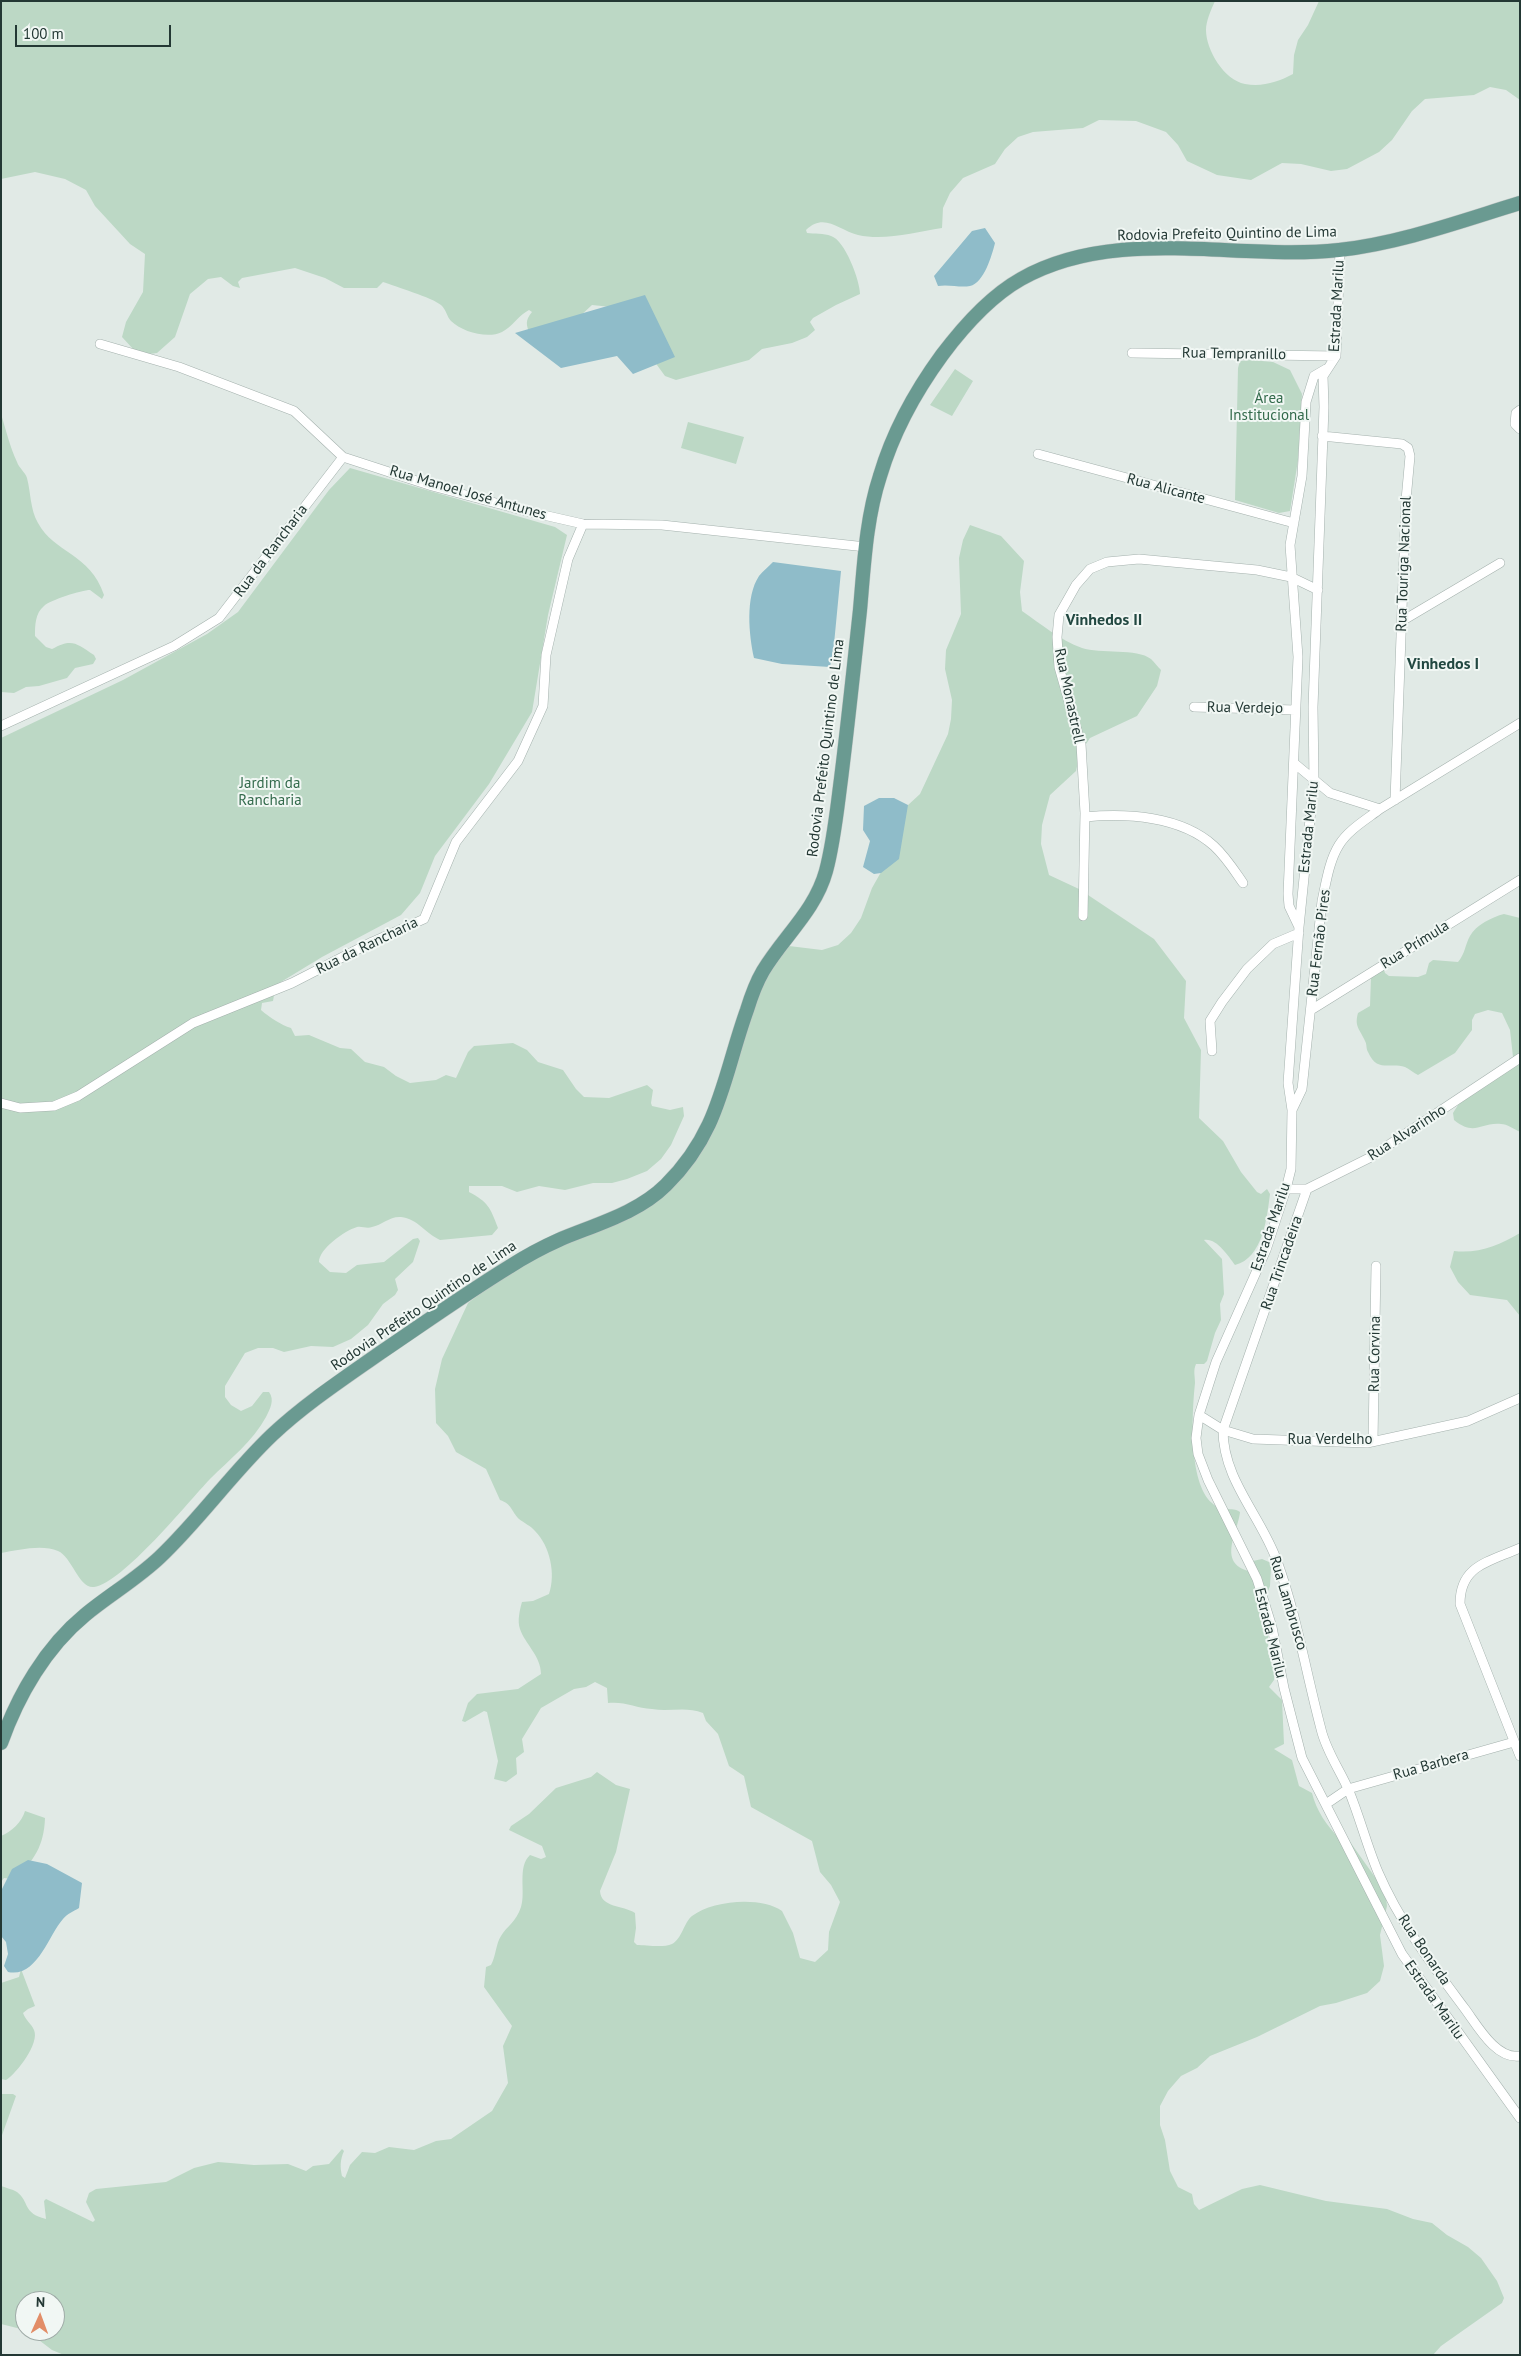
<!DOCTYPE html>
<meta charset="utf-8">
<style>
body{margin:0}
#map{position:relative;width:1521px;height:2356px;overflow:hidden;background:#e1eae6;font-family:"PT Sans",sans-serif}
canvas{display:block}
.frame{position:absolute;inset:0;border:2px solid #233834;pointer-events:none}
.north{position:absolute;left:15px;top:2291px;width:50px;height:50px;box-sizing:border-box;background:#f1f7f4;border:1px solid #9faba7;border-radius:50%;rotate:2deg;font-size:14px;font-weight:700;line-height:20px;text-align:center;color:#233834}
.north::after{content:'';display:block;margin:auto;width:18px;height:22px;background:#e28d67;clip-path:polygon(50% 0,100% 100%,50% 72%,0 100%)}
.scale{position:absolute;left:15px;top:25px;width:156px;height:22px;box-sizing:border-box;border:2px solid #233834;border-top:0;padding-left:6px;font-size:15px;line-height:18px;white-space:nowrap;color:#233834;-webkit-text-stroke:4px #f1f7f4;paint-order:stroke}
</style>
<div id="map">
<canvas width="1521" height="2356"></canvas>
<div class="frame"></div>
<div class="north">N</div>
<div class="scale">100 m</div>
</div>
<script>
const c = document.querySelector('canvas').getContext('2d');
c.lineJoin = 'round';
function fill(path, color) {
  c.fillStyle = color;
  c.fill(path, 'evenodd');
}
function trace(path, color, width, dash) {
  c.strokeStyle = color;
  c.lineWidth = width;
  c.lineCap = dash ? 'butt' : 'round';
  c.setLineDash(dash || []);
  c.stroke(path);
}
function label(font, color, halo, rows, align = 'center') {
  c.font = font + ' "PT Sans",sans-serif';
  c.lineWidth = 4;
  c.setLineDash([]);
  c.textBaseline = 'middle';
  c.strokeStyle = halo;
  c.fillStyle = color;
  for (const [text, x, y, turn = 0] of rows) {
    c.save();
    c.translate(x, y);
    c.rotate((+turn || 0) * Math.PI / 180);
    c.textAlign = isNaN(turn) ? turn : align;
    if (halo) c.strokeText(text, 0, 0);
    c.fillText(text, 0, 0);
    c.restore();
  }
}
fill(new Path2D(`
 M1 1H1215C1211 10 1206 21 1206 30 1206 50 1224 80 1245 84 1263 87 1278 82 1293 74L1294 55 1298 40 1308 25 1319 1H1520V100L1506 90 1490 87 1474 95 1425 99 1412 111 1392 140 1379 152 1347 169 1331 171 1301 164 1282 163 1251 180 1217 175 1187 161 1178 145 1166 132 1136 121 1099 120 1083 128 1033 132 1018 137 1005 149 995 164 963 178 950 193 943 208 942 228C915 232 885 241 858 235 839 230 824 212 806 230L807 233C814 234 824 233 831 236 845 240 860 281 860 294L836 305 813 318 810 322 815 330 807 337 792 343 762 349 749 360 676 380 665 376 649 354 630 309 592 305 578 318 530 335C526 324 525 321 532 312L529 310C519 315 512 327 502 332 488 339 462 332 451 321 447 317 446 309 441 305 433 298 394 286 383 282L377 288H344L325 278 295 268 242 278 238 282 240 288 233 286 221 277 208 279 190 294 175 337 157 353 149 354 134 350 122 337 126 322 143 292 145 254 130 244 95 206 86 190 65 179 35 172 1 179Z
 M1251 360 1273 362 1290 370 1302 394 1298 460 1290 511 1279 513 1235 500 1238 368 1240 361Z
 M955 369 973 381 952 416 930 405Z
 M1 414C6 430 10 447 17 462 19 468 25 472 27 478 31 493 30 509 38 523 54 553 90 553 104 595L102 599 90 590C82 590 50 600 44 606 35 613 35 626 35 636L46 647 52 649C72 638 76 643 94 655L96 659 93 664 75 668 67 678 39 686 26 687 14 693 1 692Z
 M688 422 744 437 736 464 681 448Z
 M350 468 555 527 567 535 548 615 532 712 489 784 435 856 420 893 401 915 322 957 276 985 273 1001 262 1003 261 1010C269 1017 281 1025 291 1028L295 1036 309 1035 340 1048 351 1049 365 1062 384 1067 396 1076 410 1083 436 1080 446 1075 456 1078 468 1052 474 1046 513 1043 527 1050 538 1062 563 1070 576 1089 584 1097 609 1098 647 1085 653 1090 651 1103 652 1106 670 1110 683 1107 684 1116 671 1145 661 1159 647 1171 627 1179 612 1183H593L565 1190 539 1186 517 1192 502 1186H469V1192C488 1202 490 1207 498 1228L492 1235 440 1240C425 1233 418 1219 401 1217 390 1216 382 1225 372 1227 367 1229 362 1226 357 1227 344 1231 319 1249 319 1262L330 1272 346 1273 357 1265 384 1262 413 1239 418 1238 420 1241 413 1262 395 1279 398 1290 395 1295 383 1304 368 1325 351 1339 333 1347 311 1346 284 1352 273 1348H258L245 1353 225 1386V1397L231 1405 241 1411 252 1406 263 1392H269C275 1400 270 1409 266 1417 253 1441 229 1460 210 1479 188 1502 123 1583 94 1587 79 1589 72 1557 58 1551 42 1544 18 1550 1 1553V738L123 680 207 634 238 612 329 490Z
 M970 525 1001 536 1024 561 1020 592 1022 611C1041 624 1060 640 1082 648 1100 654 1137 648 1151 659 1154 662 1158 667 1161 670L1157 686 1137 716 1090 738 1080 753 1076 771 1050 795 1042 825 1041 844 1049 875 1079 889 1154 939 1186 981 1184 1018 1201 1050 1199 1118 1223 1141 1241 1172 1257 1192 1261 1194 1267 1189 1270 1194C1267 1217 1263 1258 1235 1265 1228 1256 1217 1238 1204 1240L1222 1259 1224 1294 1220 1304 1221 1320 1215 1333 1207 1361 1204 1364H1196C1193 1371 1195 1375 1195 1383 1192 1412 1188 1482 1212 1503 1222 1513 1232 1506 1240 1512 1238 1532 1217 1563 1249 1571L1255 1567 1253 1561 1262 1559 1269 1562 1271 1567 1270 1586 1263 1604 1268 1629V1653L1275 1673 1274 1680 1269 1687 1282 1700 1284 1744 1274 1749 1292 1760 1299 1786 1312 1793C1316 1810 1327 1826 1339 1838L1348 1839 1377 1880 1386 1898 1387 1906 1380 1935 1384 1966 1380 1981 1367 1993 1336 2003 1320 2006 1257 2037 1210 2056 1197 2068 1181 2076 1168 2091 1160 2106V2125L1165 2140 1170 2171 1178 2187 1192 2194 1194 2204 1199 2210 1242 2189 1260 2185 1326 2201 1387 2209 1413 2219 1432 2223 1447 2235 1468 2247 1481 2258 1497 2281 1504 2298 1502 2303 1441 2346 1433 2355H64L52 2350 27 2331H55V2301H25V2330L1 2324V2186C6 2188 12 2189 17 2192 30 2202 22 2213 46 2219L44 2201 46 2199 93 2222 95 2220 86 2202 89 2193 96 2189 166 2182 194 2168 218 2162 254 2165 288 2164 306 2171 313 2166 329 2164 342 2149 344 2151C340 2160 340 2167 342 2176L345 2178 350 2165 362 2152 375 2153 389 2147 414 2150 436 2141 451 2139 492 2111 508 2083 503 2046 512 2026 484 1987 486 1967 491 1965C496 1956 496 1943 501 1936 507 1926 516 1922 521 1907 526 1892 517 1867 530 1855L541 1859 546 1857 542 1846 509 1830 511 1826 529 1814 556 1788 591 1777 597 1772 616 1785 630 1789 616 1852 600 1891C601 1908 623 1905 635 1913L636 1928 634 1942 637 1945C646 1945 663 1948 672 1944 682 1939 684 1922 692 1916 712 1900 762 1896 782 1911L793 1933 800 1958 815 1962 828 1950 829 1932 840 1902 831 1885 820 1872 812 1841 751 1807 744 1776 729 1766 718 1734 706 1721 703 1713C686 1706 670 1712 652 1709 636 1708 624 1701 608 1703L607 1688 595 1682 586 1687 574 1689 541 1708 522 1739 524 1752 516 1758 517 1774 506 1782 494 1779 498 1761 487 1712 484 1711 465 1722 462 1721 468 1703 477 1694 518 1689 541 1674C541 1656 525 1644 520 1629 517 1621 520 1609 522 1602L533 1601 549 1594C556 1574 550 1546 535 1531 531 1526 524 1523 519 1519 511 1511 512 1504 500 1500L486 1469 456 1452 448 1436 436 1423 435 1389 442 1359 468 1303 532 1254 631 1214 685 1164 753 1013C760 983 769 969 789 946L822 950 838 945 851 933 861 918 872 888 889 858 907 806 920 794 948 734 951 719 952 700 945 669 946 650 961 614 959 558 963 540Z
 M1504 914 1520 918V1132C1514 1129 1507 1124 1501 1124 1480 1122 1475 1137 1454 1120L1453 1113 1458 1105 1494 1077 1513 1057 1510 1030 1502 1013 1488 1010 1475 1014 1472 1020V1030L1455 1053 1418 1075C1414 1073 1409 1069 1405 1067 1390 1062 1377 1073 1368 1052 1366 1049 1367 1044 1365 1041 1360 1029 1354 1027 1358 1013L1370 1006 1371 977 1383 967 1385 973 1389 976 1418 977 1426 974 1429 963 1433 960 1458 962C1465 954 1465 945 1470 936 1476 925 1492 917 1504 914Z
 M1520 1233V1316L1507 1300 1470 1295 1458 1282 1450 1267 1454 1251C1478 1254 1500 1245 1520 1233Z
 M25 1811 45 1818C44 1846 34 1861 14 1879L4 1878 1 1882V1836C11 1832 22 1822 25 1811Z
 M21 1969 35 2006 28 2009 23 2013C26 2021 31 2023 34 2030 40 2043 17 2073 6 2080L1 2079V1983L19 1977Z
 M1 2094H13L16 2096 1 2138Z`), '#bcd8c5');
fill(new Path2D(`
 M985 228 995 243C992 255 984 283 970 286 960 288 949 284 938 286L934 276 972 231Z
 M645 295 675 357 633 374 617 356 561 368 515 333Z
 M773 562 841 571 834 644 830 667 782 664 754 658C749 635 745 597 759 576 763 571 769 566 773 562Z
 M879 798H894L908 805 899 859 881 873 874 874 863 867 870 841 863 830 864 806Z
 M28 1860 47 1864 82 1883 79 1908C74 1911 67 1914 63 1919 48 1936 37 1978 8 1972L4 1966 8 1954 6 1942 1 1936V1891L12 1869Z`), '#8fbcc9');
const street = new Path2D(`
 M1340 250 1336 356 1323 376 1324 407 1313 707 1314 780 1299 927 1288 1083 1292 1110 1291 1169 1286 1189 1266 1250 1216 1362 1199 1415 1196 1438 1198 1454 1208 1480 1257 1579 1272 1627 1284 1688 1302 1758 1402 1954 1520 2118
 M100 344 179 367 294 411 343 457 432 486 526 511 583 524 662 525 866 547
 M1132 353 1336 356
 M1520 410 1516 413 1515 424 1520 429
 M1322 436 1402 444 1408 448 1410 456 1406 500 1395 800
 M1038 454 1294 523
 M1402 621 1500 563
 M1194 707 1295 710
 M1 726 174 646 219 618 343 457
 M1294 763 1330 793 1380 809
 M1085 817C1127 813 1181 816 1214 846 1226 857 1234 870 1243 883
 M1083 916 1085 813 1081 744 1059 667 1057 637 1059 615 1076 585 1090 569 1107 562 1139 559 1257 570 1291 577 1318 590
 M1299 927 1289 906 1288 894 1298 657 1290 545 1302 476 1306 402 1314 376 1326 369
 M1311 1010 1520 880
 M1212 1051 1210 1021 1222 1002 1247 969 1273 944 1299 933
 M1 1103 20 1108 54 1106 78 1096 193 1023 292 983 372 942 424 919 456 842 518 761 543 706 546 655 568 559 583 524
 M1292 1110 1302 1089 1322 901C1326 883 1329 861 1339 845 1348 830 1367 819 1380 809L1520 723
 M1286 1189H1307L1369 1158 1520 1058
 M1307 1189 1223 1430C1223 1480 1261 1516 1277 1561 1297 1616 1306 1673 1321 1729 1326 1751 1340 1770 1349 1791 1360 1818 1367 1846 1378 1872 1400 1923 1433 1966 1465 2009 1477 2025 1496 2060 1520 2056
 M1199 1415 1223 1430 1253 1439 1367 1443 1468 1421 1520 1398
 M1373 1441 1376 1266
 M1520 1548C1489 1562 1460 1565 1460 1604L1520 1756
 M1326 1804 1348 1789 1514 1742`);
const primary = new Path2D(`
 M1 1743C18 1695 46 1647 85 1615 109 1595 137 1579 160 1557 200 1519 232 1473 272 1435 305 1404 343 1379 380 1353 423 1324 465 1294 509 1267 526 1256 543 1247 561 1239 597 1224 638 1213 666 1185 720 1132 723 1077 747 1010 751 997 756 983 763 971 784 936 815 911 826 871 834 841 837 809 841 779 848 723 854 666 860 610 864 565 866 519 880 476 893 432 915 392 942 355 963 327 989 297 1021 279 1117 225 1235 261 1339 250 1401 243 1461 221 1520 203`);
trace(street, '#a4b1ad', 10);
trace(primary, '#c1c7c6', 15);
trace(street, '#fff', 9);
trace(primary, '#6a9a91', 14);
label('15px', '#233834', '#f1f7f4', [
 ["Rodovia Prefeito Quintino de Lima",1227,234,-1],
 ["Estrada Marilu",1337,306,-87],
 ["Rua Tempranillo",1234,354,1],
 ["Rua Alicante",1166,489,15],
 ["Rua Manoel José Antunes",468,493,16],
 ["Rua da Rancharia",271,551,-53],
 ["Rua Touriga Nacional",1404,564,-88],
 ["Rua Monastrell",1069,696,78],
 ["Rua Verdejo",1245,708,1],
 ["Rodovia Prefeito Quintino de Lima",826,748,-83],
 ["Estrada Marilu",1309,827,-84],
 ["Rua Fernão Pires",1319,943,-83],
 ["Rua Prímula",1415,945,-32],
 ["Rua da Rancharia",367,946,-26],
 ["Rua Alvarinho",1407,1133,-33],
 ["Estrada Marilu",1271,1227,-71],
 ["Rua Trincadeira",1282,1263,-71],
 ["Rodovia Prefeito Quintino de Lima",424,1306,-34],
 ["Rua Corvina",1375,1354,-89],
 ["Rua Verdelho",1330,1440],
 ["Rua Lambrusco",1288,1603,73],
 ["Estrada Marilu",1270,1633,76],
 ["Rua Barbera",1431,1765,-16],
 ["Rua Bonarda",1424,1950,56],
 ["Estrada Marilu",1434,2000,55]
]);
label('15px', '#326a4b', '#f1f7f4', [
 ["Área",1269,399],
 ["Institucional",1269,416],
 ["Jardim da",270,784],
 ["Rancharia",270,801]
]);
label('bold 16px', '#224841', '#f1f7f4', [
 ["Vinhedos II",1104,620],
 ["Vinhedos I",1443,664]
]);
</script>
